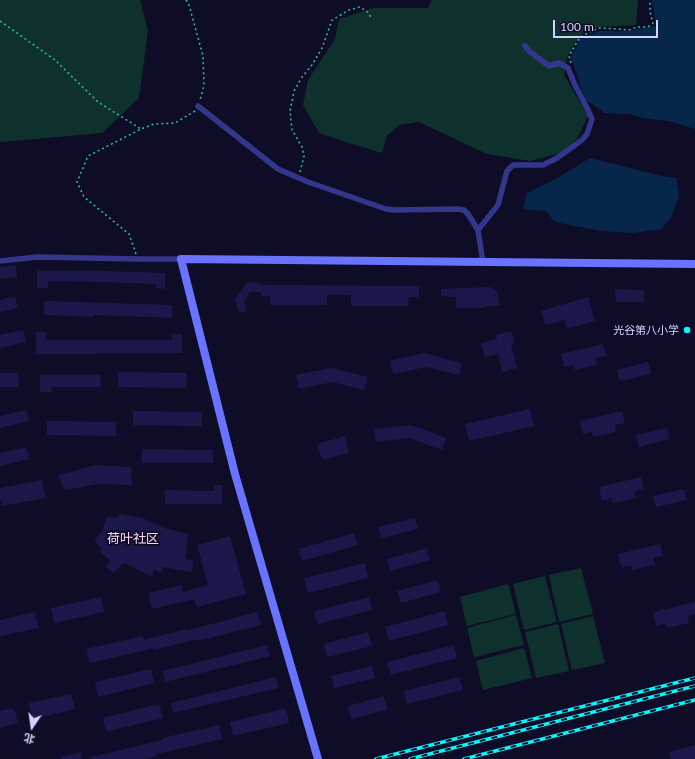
<!DOCTYPE html>
<meta charset="utf-8">
<style>
body{margin:0}
#map{position:relative;width:695px;height:759px;overflow:hidden;background:#0f0c27;font-family:Lato,"Noto Sans SC",sans-serif}
canvas{display:block}
.north{position:absolute;left:12px;top:707px;width:40px;height:40px;-webkit-text-stroke:3px #0f0c27;paint-order:stroke;rotate:193deg;font-size:11px;font-weight:700;line-height:16px;text-align:center;color:#d3d2ff}
.north::after{content:'';display:block;margin:auto;width:14px;height:18px;background:#d3d2ff;clip-path:polygon(50% 0,100% 100%,50% 72%,0 100%)}
.scale{position:absolute;left:553px;top:20px;width:105px;height:18px;box-sizing:border-box;border:2px solid #d3d2ff;border-top:0;padding-left:5px;font-size:12px;line-height:14px;white-space:nowrap;color:#d3d2ff;-webkit-text-stroke:3px #0f0c27;paint-order:stroke}
</style>
<div id="map">
<canvas width="695" height="759"></canvas>
<div class="north">北</div>
<div class="scale">100 m</div>
</div>
<script>
const c = document.querySelector('canvas').getContext('2d');
c.lineJoin = 'round';
function fill(path, color) {
  c.fillStyle = color;
  c.fill(path, 'evenodd');
}
function trace(path, color, width, dash) {
  c.strokeStyle = color;
  c.lineWidth = width;
  c.lineCap = dash ? 'butt' : 'round';
  c.setLineDash(dash || []);
  c.stroke(path);
}
function label(font, color, halo, rows, align = 'center') {
  c.font = font + ' Lato,"Noto Sans SC",sans-serif';
  c.lineWidth = 4;
  c.setLineDash([]);
  c.textBaseline = 'middle';
  c.strokeStyle = halo;
  c.fillStyle = color;
  for (const [text, x, y, turn = 0] of rows) {
    c.save();
    c.translate(x, y);
    c.rotate((+turn || 0) * Math.PI / 180);
    c.textAlign = isNaN(turn) ? turn : align;
    if (halo) c.strokeText(text, 0, 0);
    c.fillText(text, 0, 0);
    c.restore();
  }
}
fill(new Path2D(`
 M0 0H140L148 31 139 98 102 133 2 142 0 141Z
 M432 0H638L636 25 599 27 580 35 567 57 564 75 588 116 577 139 561 153 530 161 487 154 419 122 399 125 387 136 382 153 346 142 319 133 303 105 308 80 335 39 339 19 373 8H428Z
 M581 568 593 614 559 622 549 575Z
 M545 576 557 622 524 630 513 584Z
 M508 584 516 614 467 626 460 597Z
 M516 615 524 645 474 657 467 628Z
 M593 616 605 663 572 670 561 624Z
 M558 624 569 671 536 678 525 632Z
 M524 648 532 678 483 690 476 661Z`), '#0f312d');
fill(new Path2D(`
 M651 0H695V129L668 121 642 118 630 114 604 113 585 99 571 57 580 39 599 31H628L656 26 654 8Z
 M590 158 661 176 676 178 679 196 671 218 661 229 632 233 602 231 564 224 554 221 546 211 523 209 527 193 556 179Z`), '#07264c');
fill(new Path2D(`
 M16 265 17 277 0 279V267Z
 M37 271H106L165 273V289L156 288V284L106 282 48 281V288H37Z
 M247 282 261 283 262 285 419 286V297H409L408 306H351V295H327V305H270V296H262L261 292H250L244 302 247 311 239 313 235 299Z
 M490 287 497 291 500 305 484 307V308H456V297L441 296V289Z
 M615 289 644 290V302H616Z
 M15 296 18 308 0 312V300Z
 M588 297 595 321 567 329 565 320 545 325 541 311Z
 M44 301 172 305V318L94 315V317L44 315Z
 M23 330 26 342 0 348V335Z
 M511 331 515 343 511 344 517 368 502 372 498 354 485 357 481 343 497 339 496 335Z
 M36 332H46V340H172V334H182V353H95V354H36Z
 M603 344 606 356 596 358 597 365 575 370 573 365 564 367 561 354Z
 M424 353 462 363 459 375 426 367 393 374 390 361Z
 M648 362 651 374 620 381 617 370Z
 M331 368 368 377 364 390 333 382 299 389 296 375Z
 M118 372 187 373 186 388 118 387Z
 M0 373H18L19 387H0Z
 M40 375H100L101 387H51L52 392H40Z
 M530 409 534 426 469 441 465 424Z
 M26 410 29 421 0 428V416Z
 M133 411 202 412V426L133 425Z
 M622 411 625 423 615 425 616 432 593 437 592 432 583 434 580 421Z
 M47 421 116 422V436L47 435Z
 M411 425 446 438 442 450 409 438 376 442 374 429Z
 M667 428 670 439 639 447 636 435Z
 M345 436 349 453 322 460 317 444Z
 M26 447 29 459 0 466V453Z
 M142 449 213 450V463H142Z
 M96 465 131 467 132 485 98 484 65 490 58 475Z
 M641 477 644 489 634 491 636 498 613 503 611 498 602 501 599 487Z
 M42 480 46 498 2 506 0 498V488Z
 M213 485H222V504H165V490L215 491Z
 M684 489 687 500 656 507 653 496Z
 M120 514 143 518 164 528 188 534 186 559 193 560 192 572 163 567 161 573 154 570 152 577 124 563 113 573 105 566 110 561 100 551 102 549 94 541 103 530 106 517 116 518Z
 M415 518 418 529 381 538 378 527Z
 M354 533 358 545 302 561 299 549Z
 M230 536 246 594 197 607 194 599 152 609 148 593 182 585 183 592 208 585 197 545Z
 M660 544 663 556 653 558 655 565 632 570 631 565 622 568 618 554Z
 M427 548 430 560 390 571 387 559Z
 M365 563 368 578 308 593 304 578Z
 M438 580 441 592 401 603 397 591Z
 M101 597 104 612 54 623 51 608Z
 M369 597 372 610 318 624 314 611Z
 M695 602V614L688 616 689 623 667 628 665 623 656 626 653 612Z
 M445 611 448 625 389 641 385 627Z
 M35 612 39 628 0 636V620Z
 M257 612 261 625 198 641 197 639 155 650V648L90 663 86 649 143 636 144 640 185 629V631Z
 M368 632 372 646 327 657 324 644Z
 M267 645 270 656 165 682 163 671Z
 M454 645 457 658 391 675 387 662Z
 M372 666 375 678 334 688 331 676Z
 M151 669 154 683 98 697 95 682Z
 M276 677 278 688 173 713 171 703Z
 M459 677 463 690 407 704 404 691Z
 M71 694 75 709 33 719 29 703Z
 M384 696 387 710 351 719 348 706Z
 M159 704 163 718 106 732 103 718Z
 M14 708 18 723 0 728V711Z
 M286 708 289 723 233 736 230 722Z
 M219 725 222 739 157 754V756L145 759H91V757L163 740 162 738Z
 M695 745V759H671L669 752Z
 M81 752 82 759H61V757Z`), '#1c174a');
trace(new Path2D(`
 M186 0 189 5 203 56 204 85 200 100
 M0 21 55 60 98 102 141 129
 M571 63 569 56 580 37 599 28 619 29 629 30 637 27H648L653 23 650 12V1L649 0
 M300 172 304 156 302 147 292 130 290 111 294 91 302 77 312 65 322 48 332 20 349 10 360 7 369 13 371 19
 M136 254 129 234 84 197 77 182 88 156 141 129 154 124 175 123 195 111`), '#22c3ab', 1.5, [2, 3]);
trace(new Path2D(`
 M198 106 278 169 308 182 386 209 395 210 458 209 464 210 468 214 478 230 483 262
 M478 230 498 205 507 171 513 165H543L557 158 582 140 587 134 592 119 586 106 575 85 568 68 559 63 549 66 529 51 525 46
 M0 261 37 257 138 259H181`), '#33378b', 5.5);
trace(new Path2D(`
 M318 759 235 474 181 259 695 264`), '#6973ff', 8);
const rail = new Path2D(`
 M376 759 695 678
 M410 759 695 686
 M464 759 695 700`);
trace(rail, '#00fafd', 3.5);
trace(rail, '#0f0c27', 2, [6]);
for (const [x, y, r, color] of [
 [687,330,4,"#00fafd"]
]) {
  const dot = new Path2D();
  dot.arc(x, y, r, 0, 2 * Math.PI);
  c.fillStyle = color;
  c.fill(dot);
  trace(dot, '#0f0c27', 1.5);
}
label('11px', '#d3d2ff', '#0f0c27', [
 ["光谷第八小学",679,330]
], 'right');
label('13px', '#ffd4f3', '#0f0c27', [
 ["荷叶社区",133,539]
]);
</script>
